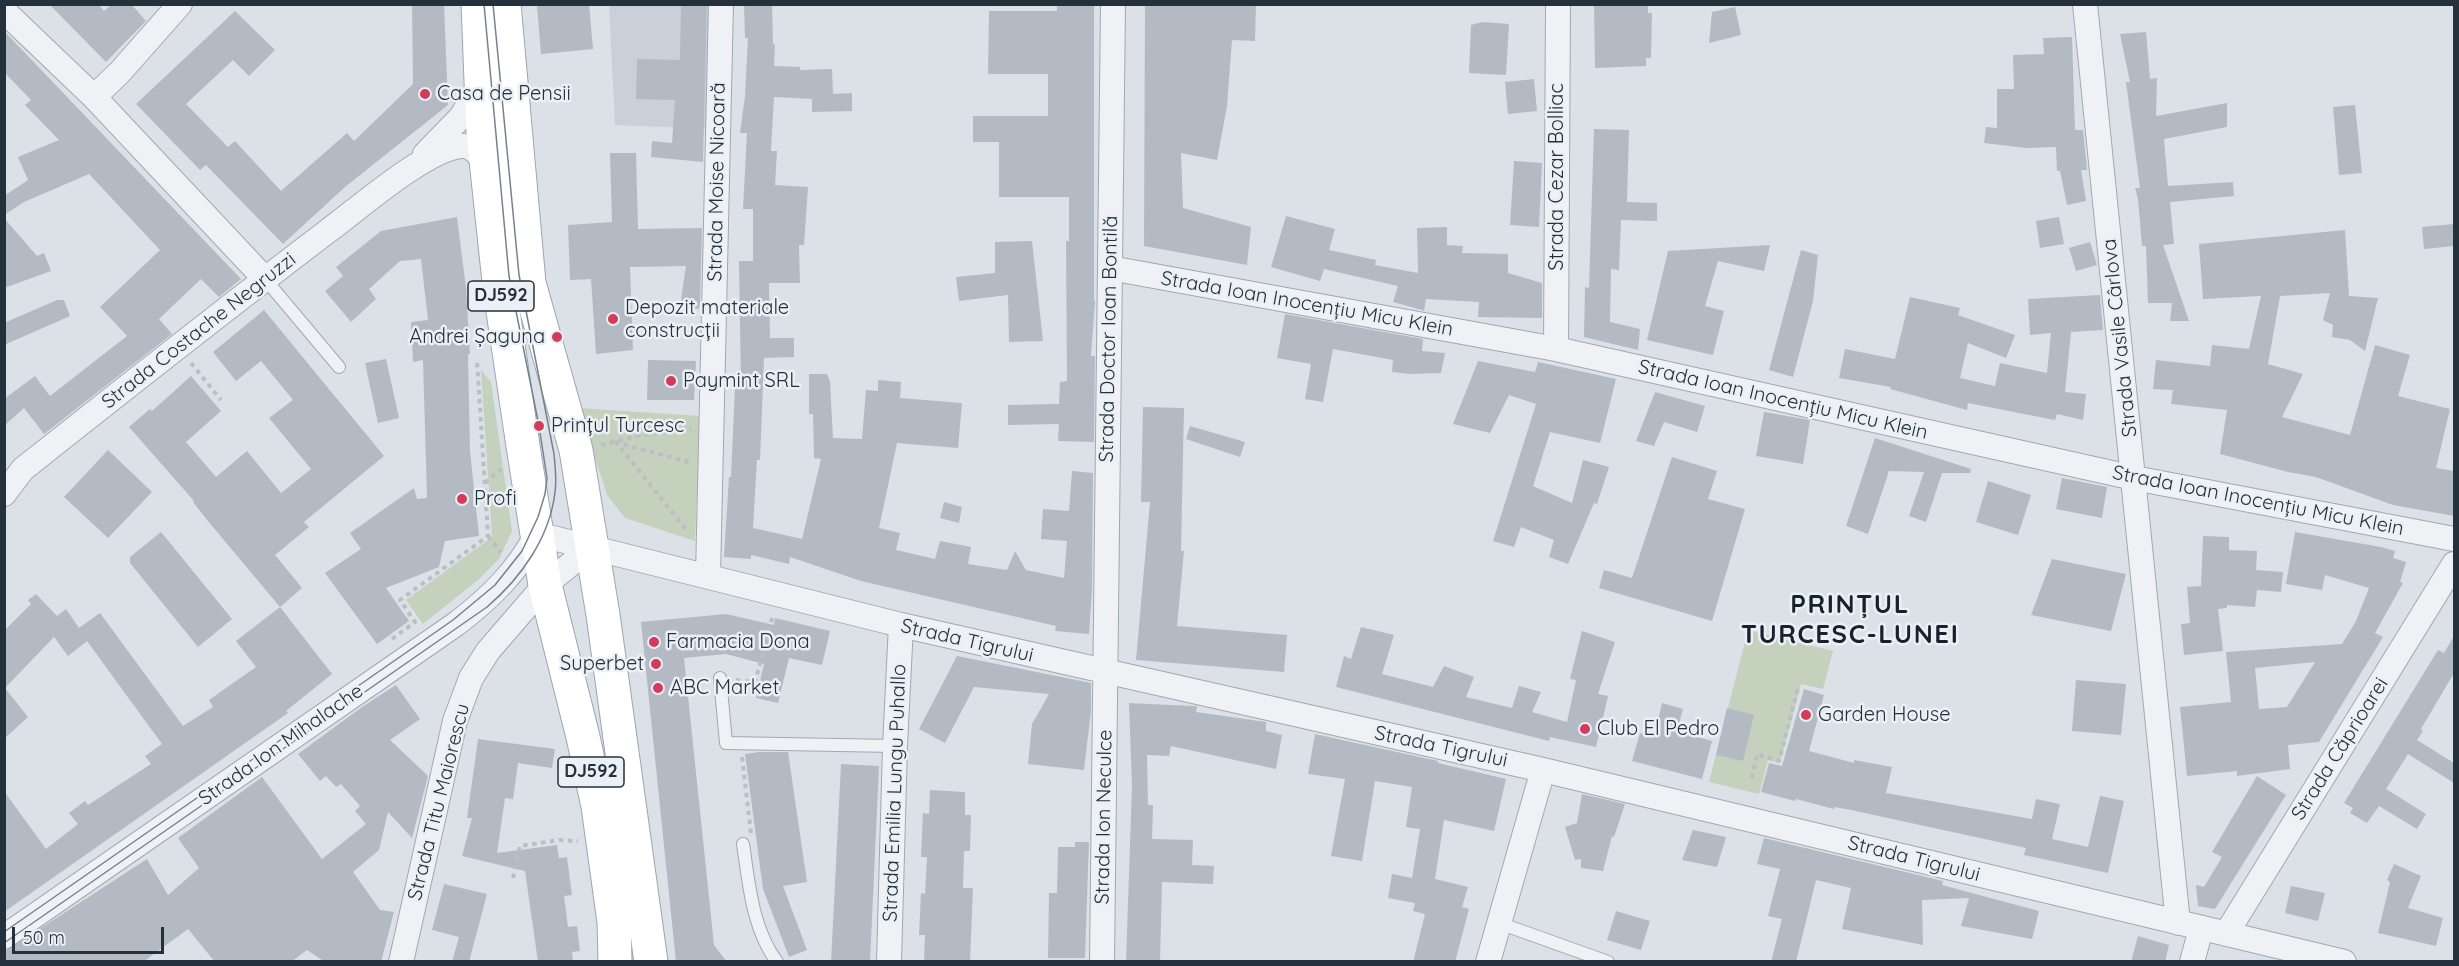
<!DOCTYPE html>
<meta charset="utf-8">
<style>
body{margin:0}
#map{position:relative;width:2459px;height:966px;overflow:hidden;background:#dce1e7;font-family:Quicksand,sans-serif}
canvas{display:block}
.frame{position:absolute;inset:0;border:6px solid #25303d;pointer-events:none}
.scale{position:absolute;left:12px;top:927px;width:152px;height:27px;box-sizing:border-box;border:3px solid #25303d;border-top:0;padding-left:8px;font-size:18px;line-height:21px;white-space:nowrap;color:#25303d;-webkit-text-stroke:4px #ebf0f4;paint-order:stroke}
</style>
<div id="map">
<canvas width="2459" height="966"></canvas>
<div class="frame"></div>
<div class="scale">50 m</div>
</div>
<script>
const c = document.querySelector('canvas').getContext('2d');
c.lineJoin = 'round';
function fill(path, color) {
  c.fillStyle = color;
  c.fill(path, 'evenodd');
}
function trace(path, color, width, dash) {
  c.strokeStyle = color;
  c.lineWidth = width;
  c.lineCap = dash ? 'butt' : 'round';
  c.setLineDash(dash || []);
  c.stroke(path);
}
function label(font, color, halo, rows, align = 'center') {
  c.font = font + ' Quicksand,sans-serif';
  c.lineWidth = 5;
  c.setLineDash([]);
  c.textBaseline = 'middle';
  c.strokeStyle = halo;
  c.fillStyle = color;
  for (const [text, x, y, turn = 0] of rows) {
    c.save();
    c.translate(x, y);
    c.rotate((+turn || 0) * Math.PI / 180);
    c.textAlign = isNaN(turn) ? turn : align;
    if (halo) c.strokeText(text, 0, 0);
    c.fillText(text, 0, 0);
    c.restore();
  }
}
fill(new Path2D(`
 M609 5H713V129L615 125Z`), '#cad0d9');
fill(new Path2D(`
 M481 370 491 382 512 531 499 559 479 579 423 624 406 600 492 537Z
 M579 408 700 416 695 541 625 518 607 495Z
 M1748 630 1833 651 1823 689 1801 684 1780 763 1768 760 1759 794 1709 782Z`), '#c3d1bd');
fill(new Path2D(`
 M49 4H98L104 11 112 4H131L146 21 106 62Z
 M412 4H444L448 105 345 187 283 244 206 165 200 170 136 104 235 11 275 50 249 76 233 60 186 104 228 147 235 141 281 191 347 133 354 141 413 84Z
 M553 4H589L593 49 541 54 537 6Z
 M681 4H707L703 162 651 157 652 141 672 143 675 100 636 99 637 59 680 60Z
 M744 4H772L773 44 775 45 774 66 800 67V70L832 69 833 94 852 93V111L812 112V99L774 97 771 151H777L775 185 808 187 804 245H799L800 283H769L770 338H794V357L764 358 760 460H757L753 528 802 539 821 459 814 458 813 414H809V374H827L830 382 833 438 862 439 866 390 878 391V380L901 382 900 398 962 403 958 448 897 443 879 528 900 533 896 550 935 559 940 541 971 547 968 564 1007 570 1015 551 1026 570 1064 578 1067 541 1041 539 1043 509 1069 511 1072 471 1093 473 1092 590 1089 634 1055 631 1056 626 861 581 790 557 789 564 751 555V559L724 557 729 477H731L735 386H741L739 261H753V209H743L747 133H740L745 96 748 38H745Z
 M1057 4H1094V301H1095L1091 356H1095L1094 442 1058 441 1059 424 1008 425V405L1059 404 1060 382 1067 381 1066 241H1069V197H999V142H973V116H1048V74H988L989 11H1057Z
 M1145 4H1256L1255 41 1232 40 1227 106 1217 160 1181 153 1183 208 1251 227 1247 265 1144 246Z
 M1594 4H1648V13H1652L1651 58H1646V66L1595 68Z
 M1735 7 1741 35 1709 43 1712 12Z
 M1482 22 1509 24 1506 75 1469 73 1471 25Z
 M4 31 241 279 219 297 201 279 159 319 172 334 44 434 24 408 4 426V399L35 376 50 396 127 336 100 307 160 250 89 174 24 202 4 215V196L28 180 18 157 59 140 25 105 31 100 4 72Z
 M2146 32 2150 79 2157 78 2156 116 2227 103V127L2164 139 2168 186 2233 182 2234 196 2170 202 2174 244 2163 245 2189 321H2170L2172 303H2148L2146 246H2142L2138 199 2135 188H2140L2126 82H2130L2120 34Z
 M2072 37 2075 130H2083L2087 170H2081L2086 201 2067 205 2060 171H2057L2056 147 2026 148 1984 143 1986 127 1997 128V89H2014L2013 55 2044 54 2043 38Z
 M1534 79 1537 111 1508 114 1505 82Z
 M2355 105 2362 173 2339 175 2333 107Z
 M1594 129 1629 130 1627 202 1657 203V221L1621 220 1619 270 1611 269 1610 322 1640 329 1638 350 1584 337 1585 287 1589 288Z
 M610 153H636L638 229 702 228 700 303 699 309 680 306 686 266 630 267 633 350 596 354 591 279 570 280 568 225 612 222Z
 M1514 161 1542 163 1539 227 1510 225Z
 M1286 216 1335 229 1329 250 1376 260 1375 265 1418 273 1417 228 1447 227V245L1463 246 1462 253 1508 254V273L1542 283V318L1478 317 1479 302 1426 299 1424 311 1422 310 1393 302 1398 286 1324 269 1320 281 1271 267Z
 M457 217 466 288 470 354H468L470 451 479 536 445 541 439 567 386 588 409 621 377 644 325 573 361 549 350 533 414 488 417 499 427 498 423 360 413 362 411 322 428 320 421 259 400 261 369 289 376 299 351 322 325 291 343 276 336 267 381 231Z
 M2059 217 2064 244 2040 248 2036 221Z
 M4 218 37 256 44 253 51 271 4 288Z
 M2454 224V246L2424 249 2422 227Z
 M2345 230 2349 296 2378 298 2365 351 2350 340 2332 337 2333 325 2323 320 2330 293 2280 296 2268 364 2303 374 2282 417 2350 435 2375 345 2410 355 2398 396 2450 409 2436 468 2454 471V516L2393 505 2316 477 2288 472 2220 454 2227 410 2171 404 2173 390 2153 389 2156 360 2210 366 2212 345 2249 349 2261 296 2203 299 2199 244Z
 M1032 241 1043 341 1009 342 1008 295 959 301 956 277 995 273V242Z
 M2090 242 2097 265 2076 271 2069 248Z
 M1770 245 1764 271 1718 261 1705 306 1724 311 1713 355 1647 340 1668 251Z
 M1801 250 1818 255 1813 301 1793 377 1769 370Z
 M2100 295 2103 330 2071 332 2065 392 2086 394 2083 420 2057 414 2055 420 1968 403 1967 410 1890 389 1891 387 1839 378 1845 349 1895 359 1910 297 1960 308 1958 315 2015 335 2006 358 1968 343 1960 378 1995 386 2000 363 2047 373 2051 333 2030 335 2028 299Z
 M57 300H64L70 316 4 345V323Z
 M264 310 384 456 304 522 309 527 275 555 302 588 280 607 207 520 193 502 194 501 129 427 150 409 152 411 191 376 221 411 186 442 216 477 247 451 281 493 311 469 269 418 293 400 261 361 236 381 213 352Z
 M1285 314 1423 339 1422 351 1445 353 1441 373 1410 374 1392 372 1393 360 1333 349 1323 402 1305 399 1311 364 1277 358Z
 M386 359 399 418 378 423 365 363Z
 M648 360 696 361 694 400H647Z
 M1478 361 1535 372 1538 362 1616 379 1600 443 1550 432 1533 486 1572 503 1583 460 1609 467 1597 504 1594 503 1568 564 1549 557 1554 540 1521 527 1514 547 1493 541 1536 404 1509 395 1490 433 1453 424Z
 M1655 392 1705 406 1697 432 1664 422 1654 446 1636 441Z
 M1143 407 1184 408 1181 551H1184L1177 626 1287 635 1284 672 1136 660 1150 502H1141Z
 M1764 412 1810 420 1803 464 1756 456Z
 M1190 426 1245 442 1240 457 1186 439Z
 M1875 438 1971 469 1970 473H1942L1926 522 1909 516 1924 472 1889 471 1868 534 1846 526Z
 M108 450 152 492 108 538 64 497Z
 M1672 457 1717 471 1708 499 1745 509 1712 621 1599 588 1604 570 1632 578Z
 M2062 478 2107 487 2102 518 2056 509Z
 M1988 481 2031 495 2018 535 1976 522Z
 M944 502 962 507 959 523 940 518Z
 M161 532 232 619 198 647 130 563V557Z
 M2295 532 2381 547 2395 551 2393 558 2406 562 2400 582 2403 583 2375 633 2383 637 2319 742 2288 745 2290 769 2237 776V771L2187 776 2180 707 2231 702 2226 652 2342 644 2356 621 2369 588 2325 575 2322 590 2286 584ZM2315 662 2287 707 2259 709 2255 668Z
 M2203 536 2229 537V550L2257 551 2256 570 2283 572 2281 592 2257 590 2255 607 2227 605V608L2218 609 2223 651 2184 655 2181 624 2190 623 2187 587 2201 586Z
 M2052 559 2126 574 2111 631 2031 615Z
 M36 594 57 616 66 609 79 628 100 613 183 726 213 707 209 700 256 667 236 641 280 607 332 674 286 711 288 713 4 912V791L46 849 78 824 69 813 85 801 88 805 151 764 145 756 162 744 87 641 68 656 54 637 5 688 28 717 4 739V631L31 604 28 600Z
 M726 614 774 625 775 618 830 631 822 665 789 658 778 703 756 698 764 664 726 654 684 658 714 945 727 962H676L641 622Z
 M1361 627 1394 635 1382 674 1433 687 1444 666 1474 677 1466 697 1512 708 1519 686 1541 692 1532 712 1567 722 1576 680 1570 679 1582 631 1615 642 1598 694 1608 696 1596 747 1550 737 1549 741 1336 687 1344 656 1351 659Z
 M2454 636V673L2421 729 2423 731 2417 740 2454 763V783L2408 754 2386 789 2426 814 2417 829 2379 806 2367 823 2350 813 2353 808 2344 803 2438 650 2444 653Z
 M957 656 1091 683V711L1084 770 1028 764 1032 724 1049 694 974 687 945 743 919 729Z
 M2076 680 2126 684 2121 735 2072 731Z
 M396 685 420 719 390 740 428 776 412 838 388 812 379 850 353 872 380 910 394 912 381 962H325L307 950 291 962H215L188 929 143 962H4V952L147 859 168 895 199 868 178 838 262 777 322 859 366 824 355 811 360 806 341 784 336 787 326 776 320 781 298 754 362 707Z
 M1804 689 1824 695 1809 751 1854 763V760L1892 767 1886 793 2032 819 2036 799 2060 804 2052 839 2088 847 2100 796 2124 801 2108 873 2024 855 2026 848 1851 810 1835 807 1834 809 1796 799 1795 801 1761 792 1769 763 1782 766Z
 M1129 703 1193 706H1197L1196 712 1266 722V731L1282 735 1276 769 1171 746 1169 756 1147 755 1148 805H1153L1152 839 1193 840 1192 865 1214 866 1213 884 1162 882 1160 962H1126L1132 786Z
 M1662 703 1683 709 1677 731 1712 741 1702 779 1632 761 1640 733 1654 737Z
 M1727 708 1754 715 1743 761 1716 755Z
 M1315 734 1438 761V763L1506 779 1494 831 1444 820 1435 879 1468 887 1462 907 1469 909 1455 962H1413L1425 914 1413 911 1415 903 1388 898 1392 874 1412 878 1420 829 1406 827 1412 787 1375 781 1362 861 1331 856 1345 779 1308 774Z
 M478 739 555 749 552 768 518 763 513 799 505 798 497 853 557 845 559 858 567 857 572 895 564 896 568 927 577 926 580 951 572 952 573 962H538L525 871 462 856 472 818H467Z
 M759 752H788L807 882 783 886 807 950 789 957 763 889 745 754Z
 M841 764 879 766 870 962H831Z
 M2257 776 2286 795 2215 909 2198 906 2196 885 2204 887 2222 857 2212 852Z
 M930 790 965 792V815H971L970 851H964L963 888H973L970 962H924L925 935H919L921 893 925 894 927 857H921L923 813 929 814Z
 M1582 794 1625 804 1614 837 1612 836 1603 871 1581 868V859L1575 860 1565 827 1577 823Z
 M1693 830 1726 837 1717 867 1682 860Z
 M1764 838 1943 881 1942 885 2039 911 2032 939 1961 926 1969 898 1922 900 1923 945 1842 929 1851 888 1816 880 1796 962H1771L1782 919 1768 916 1780 869 1757 864Z
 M1075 842H1089L1085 958H1048L1049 893H1057L1058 847H1075Z
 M2394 864 2421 876 2408 908 2443 918 2436 946 2378 933 2390 882 2387 880Z
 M444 884 487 894 469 962H452L459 937 432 930Z
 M2291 886 2325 893 2318 921 2285 913Z
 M1616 911 1650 921 1641 950 1607 940Z
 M2138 936 2169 945 2165 962H2131Z`), '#b3bac4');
const lane = new Path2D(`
 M265 279 339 367
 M720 678 726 743 895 746
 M743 844C749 884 752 928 777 962
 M1499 923 1608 962`);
const street = new Path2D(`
 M2085 4 2178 923
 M4 11 94 97 265 279
 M94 97 120 72 180 4
 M425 154 461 117 480 86
 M1110 268 1556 349 2134 478 2454 539
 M1556 349 1558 4
 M4 494 23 469C124 389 225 309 328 231 358 209 427 148 462 146 473 145 480 156 486 164
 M708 576 721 4
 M2226 934 2454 564
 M4 937 456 624C490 598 517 572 537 534L901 625 1543 770 2344 962
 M401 962 455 721 471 678 488 651 545 585 593 546
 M889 962 895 746 901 625
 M1102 962 1113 4
 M1488 962 1543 770
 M2192 962 2201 929`);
const primary = new Path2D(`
 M478 4 483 132 500 291 523 446 545 585 583 737 598 806 614 922 615 962
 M504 4 529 283 576 450 603 615 651 962`);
trace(lane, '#a1a8b1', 14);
trace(street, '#a1a8b1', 26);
trace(primary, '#9ba6b3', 35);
trace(new Path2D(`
 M191 363 221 400
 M615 441 688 532
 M615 442 689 462
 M601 445 641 435 691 429
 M485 483 501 469
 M488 536 501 552
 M392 639 415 622 400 600 488 536 477 360
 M736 680 755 682 773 615
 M742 757 751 833
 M1752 778 1757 754 1779 761 1798 688
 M513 878 520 846 559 840 578 841`), '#babfc5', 4, [4.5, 4.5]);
trace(lane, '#eff1f5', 12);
trace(street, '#eff1f5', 24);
trace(primary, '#fff', 33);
trace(new Path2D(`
 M4 932 453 620 495 585 522 551 538 517 545 494 547 478 539 426 509 276 484 4
 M4 943 487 607C521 578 550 537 555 492 557 479 555 466 554 454L519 275 493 4`), '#758191', 1.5);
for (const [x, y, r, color] of [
 [425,94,6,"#d23b5b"],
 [613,319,6,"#d23b5b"],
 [557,337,6,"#d23b5b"],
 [671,381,6,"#d23b5b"],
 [539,426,6,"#d23b5b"],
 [462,499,6,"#d23b5b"],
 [654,642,6,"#d23b5b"],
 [656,664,6,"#d23b5b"],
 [658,688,6,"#d23b5b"],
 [1806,715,6,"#d23b5b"],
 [1585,729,6,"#d23b5b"]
]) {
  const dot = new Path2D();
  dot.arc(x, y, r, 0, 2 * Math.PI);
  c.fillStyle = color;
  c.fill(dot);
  trace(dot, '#ebf0f4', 2);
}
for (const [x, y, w] of [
 [501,296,66],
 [591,772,66]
]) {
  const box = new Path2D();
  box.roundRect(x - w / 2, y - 15, w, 30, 4.5);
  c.fillStyle = '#ebf0f4';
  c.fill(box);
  trace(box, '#25303d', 1.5);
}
label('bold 18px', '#25303d', null, [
 ["DJ592",501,296],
 ["DJ592",591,772]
]);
label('20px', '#25303d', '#ebf0f4', [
 ["Casa de Pensii",437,94],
 ["Depozit materiale",625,308],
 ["construcții",625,331],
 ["Andrei Șaguna",545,337,"right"],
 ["Paymint SRL",683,381],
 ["Prințul Turcesc",551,426],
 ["Profi",474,499],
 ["Farmacia Dona",666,642],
 ["Superbet",644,664,"right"],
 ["ABC Market",670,688],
 ["Garden House",1818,715],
 ["Club El Pedro",1597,729]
], 'left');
label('20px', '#25303d', '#ebf0f4', [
 ["Strada Cezar Bolliac",1557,177,-90],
 ["Strada Moise Nicoară",717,182,-89],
 ["Strada Ioan Inocențiu Micu Klein",1307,304,10],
 ["Strada Costache Negruzzi",199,331,-38],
 ["Strada Vasile Cârlova",2120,338,-96],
 ["Strada Doctor Ioan Bontilă",1109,339,-89],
 ["Strada Ioan Inocențiu Micu Klein",1783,400,13],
 ["Strada Ioan Inocențiu Micu Klein",2258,501,11],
 ["Strada Tigrului",967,641,13],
 ["Strada Ion Mihalache",281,745,-35],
 ["Strada Tigrului",1441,747,12],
 ["Strada Căprioarei",2340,749,-58],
 ["Strada Emilia Lungu Puhallo",895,793,-88],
 ["Strada Titu Maiorescu",439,802,-76],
 ["Strada Ion Neculce",1104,817,-89],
 ["Strada Tigrului",1914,859,14]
]);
c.letterSpacing = '1.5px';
label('bold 26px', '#18212e', '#ebf0f4', [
 ["PRINȚUL",1850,605],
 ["TURCESC-LUNEI",1850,635]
]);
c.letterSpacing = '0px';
</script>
